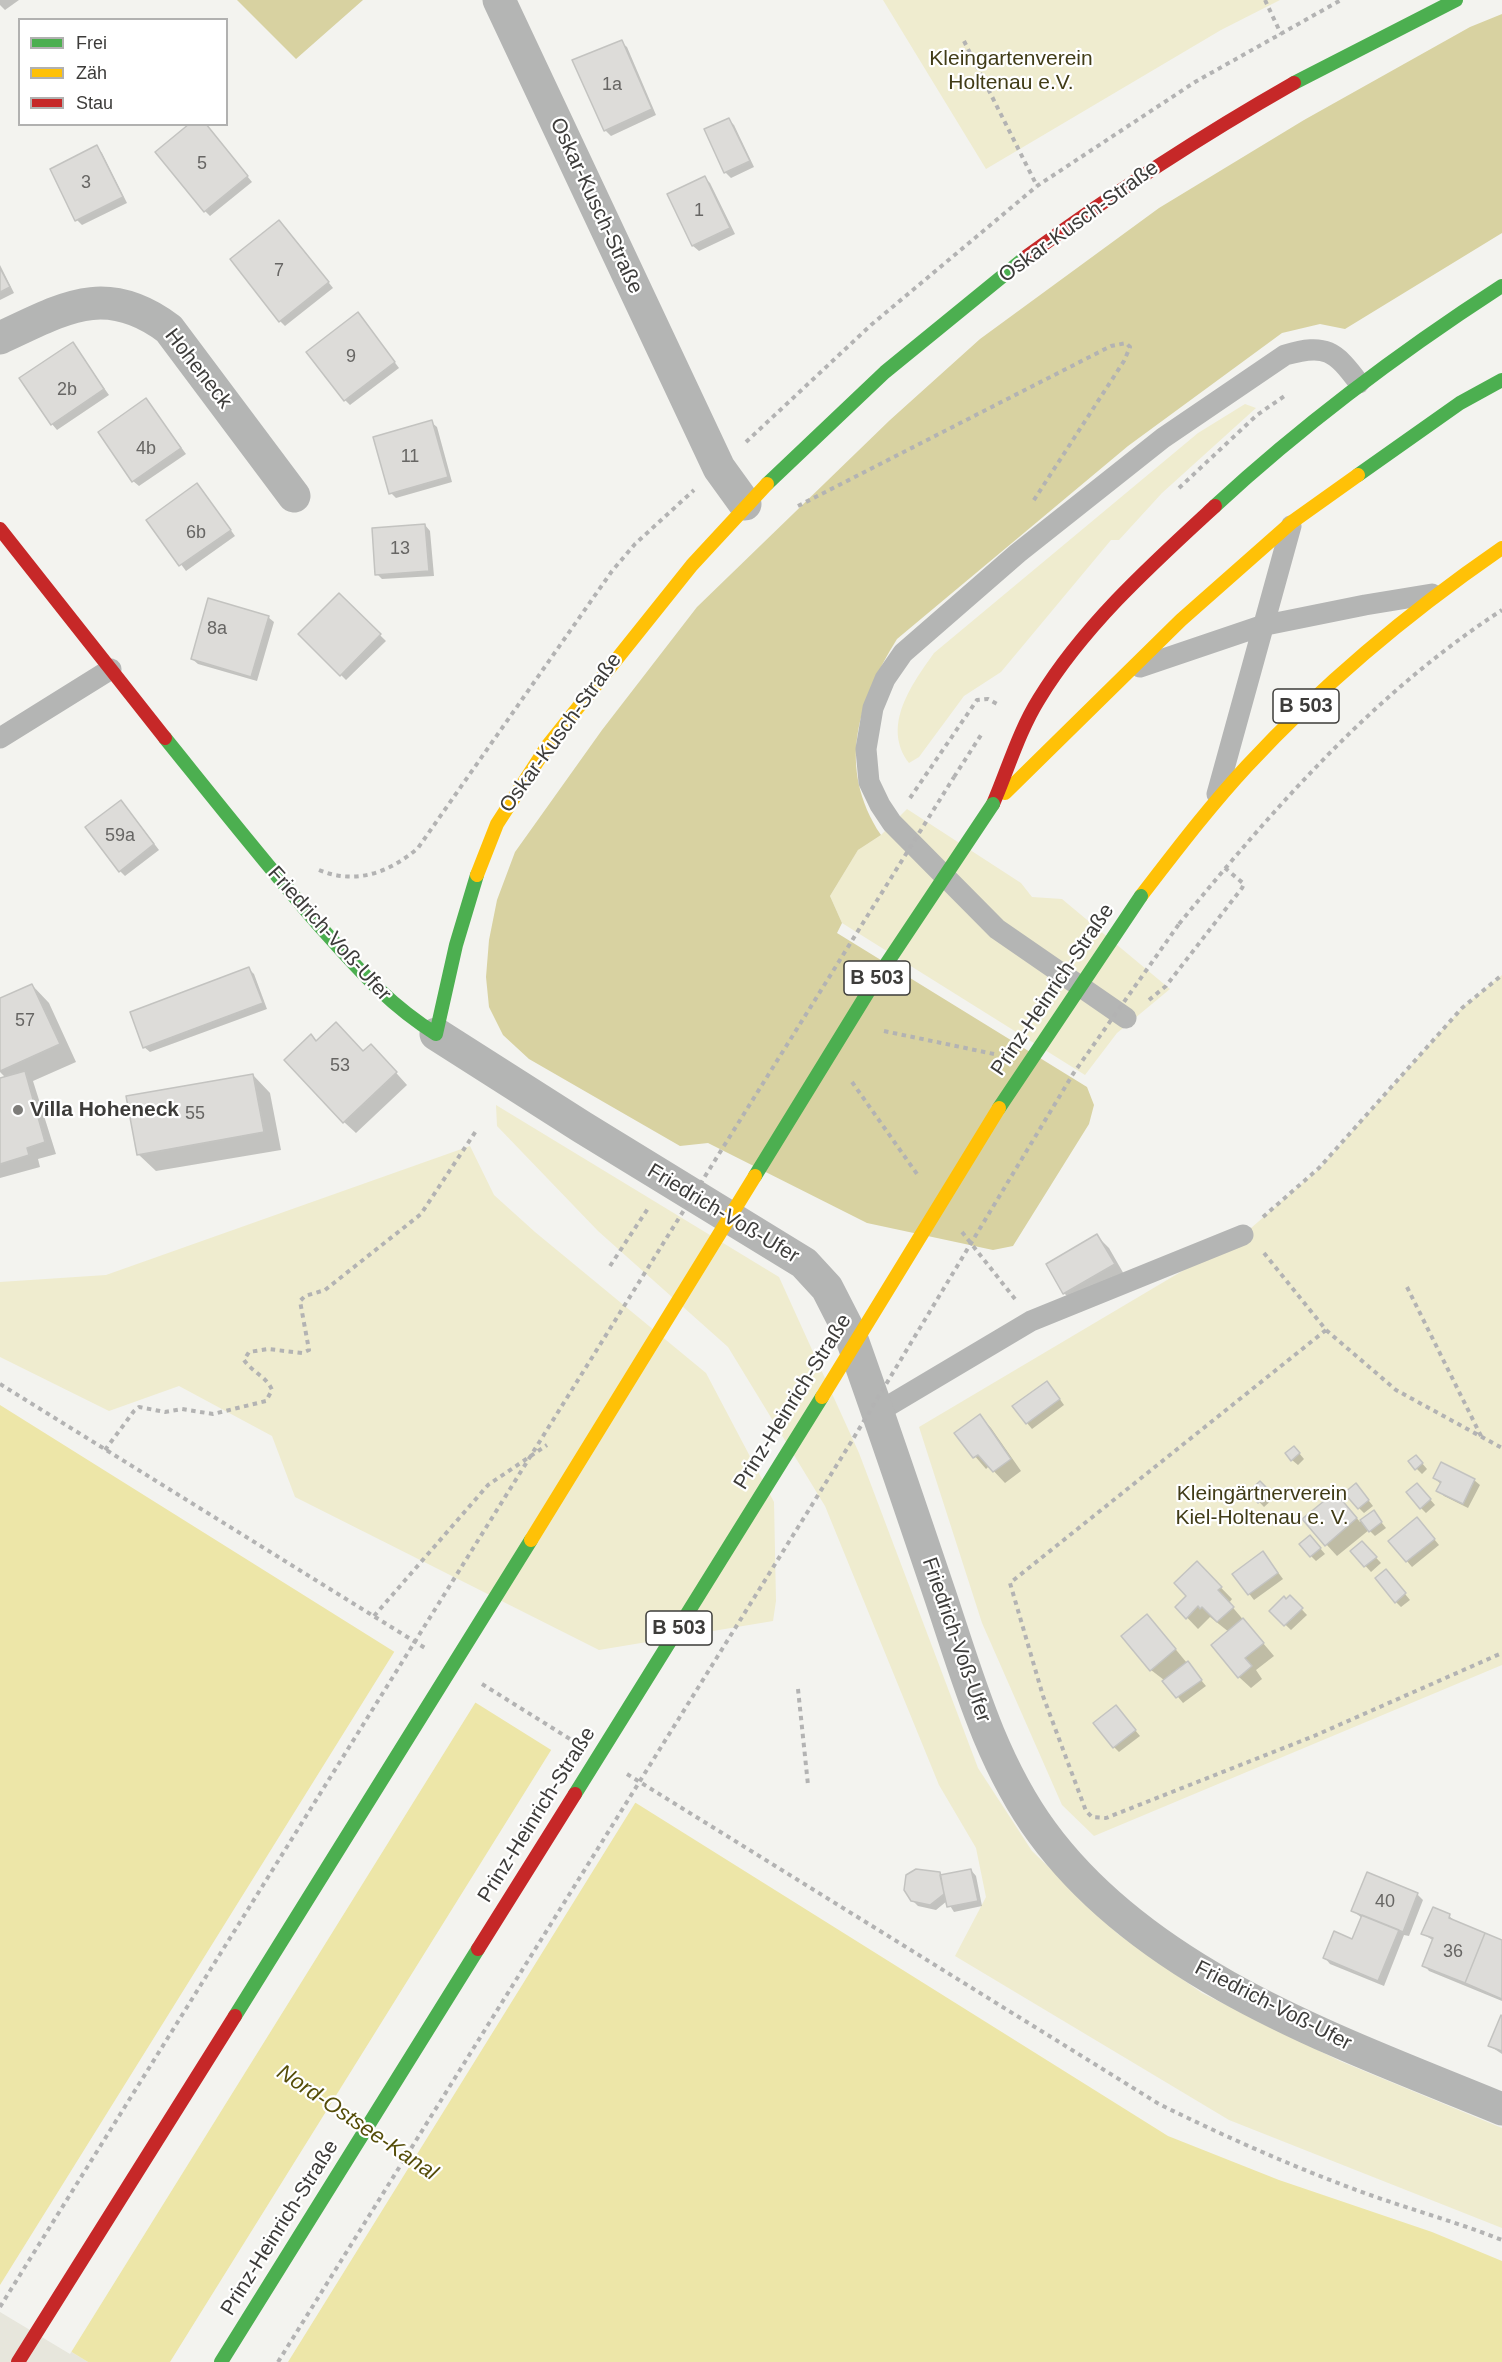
<!DOCTYPE html>
<meta charset="utf-8">
<style>
body{margin:0}
#map{position:relative;width:1502px;height:2362px;overflow:hidden;background:#f3f3ef;font-family:Helvetica,sans-serif}
canvas{display:block}
.legend{position:absolute;left:18px;top:18px;width:210px;height:108px;box-sizing:border-box;background:#fff;border:2px solid #b1b1b0;margin:0;padding:8px 10px;list-style:none;font-size:18px;color:#3d3c3a}
.legend li{display:flex;align-items:center;gap:12px;height:30px}
.legend b{width:30px;border:2px solid #b1b1b0}
</style>
<div id="map">
<canvas width="1502" height="2362"></canvas>
<ul class="legend">
<li><b style="height:8px;background:#4caf50"></b>Frei</li>
<li><b style="height:8px;background:#ffc107"></b>Zäh</li>
<li><b style="height:8px;background:#c62828"></b>Stau</li>
</ul>
</div>
<script>
const c = document.querySelector('canvas').getContext('2d');
c.lineJoin = 'round';
function fill(path, color) {
  c.fillStyle = color;
  c.fill(path, 'evenodd');
}
function trace(path, color, width, dash) {
  c.strokeStyle = color;
  c.lineWidth = width;
  c.lineCap = dash ? 'butt' : 'round';
  c.setLineDash(dash || []);
  c.stroke(path);
}
function label(font, color, halo, rows, align = 'center') {
  c.font = font + ' Helvetica,sans-serif';
  c.lineWidth = 4.5;
  c.setLineDash([]);
  c.textBaseline = 'middle';
  c.strokeStyle = halo;
  c.fillStyle = color;
  for (const [text, x, y, turn = 0] of rows) {
    c.save();
    c.translate(x, y);
    c.rotate((+turn || 0) * Math.PI / 180);
    c.textAlign = isNaN(turn) ? turn : align;
    if (halo) c.strokeText(text, 0, 0);
    c.fillText(text, 0, 0);
    c.restore();
  }
}
fill(new Path2D(`
 M0 2308 88 2362H0Z`), '#e7e6dc');
fill(new Path2D(`
 M883 0H1280L1221 30 986 169Z
 M1245 404 1256 408 1162 493 1119 540H1111L1001 672 964 696 919 757 909 763C881 726 912 684 934 653L1198 433Z
 M907 809 1021 883 1032 897 1062 899 1170 989 1117 1033 1085 1075 842 923 830 896 858 850 881 835Z
 M1502 975V1665L1094 1836 1062 1805 982 1623 919 1427 1243 1235 1320 1168 1462 1008Z
 M496 1105 779 1277 859 1453 978 1768 1032 1851 1118 1934 1202 1993 1340 2061 1502 2128V2228L1229 2120 955 1956 986 1897 976 1848 939 1785 825 1506 728 1347 598 1231 497 1126Z
 M470 1146 494 1195 535 1232 706 1373 774 1502 776 1601 773 1621 599 1650 295 1497 272 1436 179 1386 109 1411 0 1357V1282L106 1275Z`), '#efeccf');
fill(new Path2D(`
 M237 0H363L296 59Z
 M1502 14V233L1345 329 1320 324 1282 333 1128 446 897 639C858 702 836 767 881 835L858 850 830 896 842 923 837 933 1087 1087 1094 1105 1089 1124 1013 1246 993 1250 867 1223 708 1143 680 1146 529 1059 503 1035 489 1007 486 977 489 940 497 900 515 852 602 730 697 607 890 420 980 339 1159 208 1304 120 1470 27Z`), '#d8d2a1');
fill(new Path2D(`
 M0 1405 1168 2136 1279 2180 1432 2232 1502 2261V2362H88L0 2308Z`), '#ede6a8');
fill(new Path2D(`
 M396 1649 477 1700 70 2354 0 2312V2285Z
 M553 1747 637 1800 288 2362H170Z`), '#f3f3ef');
fill(new Path2D(`
 M0 0H19L5 10 0 5Z
 M621 42 627 47 656 115 611 136 605 130Z
 M729 120 734 125 754 167 731 178 725 172 706 129Z
 M205 124 252 182 210 216 205 211Z
 M97 147 102 153 127 203 82 225 77 220Z
 M705 178 710 183 735 234 699 251 693 246 669 195Z
 M285 227 333 288 285 326 280 321Z
 M0 265 14 293 0 300Z
 M363 320 399 368 350 405 345 400Z
 M73 344 109 395 57 430 52 424Z
 M151 406 186 454 139 486 133 481Z
 M431 422 437 427 452 482 396 498 391 493Z
 M202 490 235 536 186 571 148 520Z
 M425 525 430 531 434 576 382 579 377 574Z
 M339 595 386 641 346 680 300 634Z
 M268 617 274 622 257 681 198 664 192 659Z
 M126 807 159 850 125 876 120 871Z
 M249 969 254 974 267 1009 150 1052 144 1047Z
 M32 985 49 1003 76 1062 33 1081 56 1154 38 1159 40 1167 0 1178V1080L6 1078 0 1072V1000Z
 M316 1042 382 1057 407 1085 356 1133 344 1122Z
 M253 1075 270 1093 281 1150 156 1171 138 1154Z
 M1097 1236 1109 1248 1125 1276 1076 1305 1064 1293Z
 M1052 1388 1064 1405 1032 1429 1027 1423Z
 M980 1416 991 1428 1021 1471 1005 1483 989 1466 986 1469 956 1434Z
 M1299 1453 1304 1459 1298 1465 1292 1460Z
 M1410 1462H1421L1427 1469 1422 1474Z
 M1434 1478 1474 1480 1480 1485 1468 1508 1444 1496 1438 1490 1441 1484Z
 M1260 1483 1274 1498 1264 1507 1250 1492Z
 M1422 1490 1435 1505 1426 1513 1421 1508Z
 M1361 1491 1373 1506 1364 1513 1359 1508Z
 M1346 1505 1360 1522 1373 1512 1386 1528 1375 1536 1369 1530 1337 1556 1326 1544Z
 M1422 1524 1439 1545 1412 1567 1390 1541Z
 M1315 1542 1325 1554 1316 1561 1311 1556Z
 M1362 1543 1381 1563 1371 1572 1352 1551Z
 M1268 1559 1283 1579 1254 1600 1234 1574Z
 M1197 1563 1232 1599 1229 1603 1274 1656 1256 1670 1262 1679 1251 1688 1239 1677 1229 1632 1210 1617 1198 1629 1177 1607 1188 1596Z
 M1391 1577 1410 1600 1401 1607 1396 1602Z
 M1290 1597 1307 1615 1291 1630 1271 1611Z
 M1158 1628 1206 1686 1183 1703 1164 1680 1151 1670Z
 M1121 1713 1140 1736 1119 1752 1114 1747Z
 M971 1870 976 1876 982 1906 954 1912 947 1901 936 1910 918 1906 912 1900 942 1876Z
 M1368 1874 1418 1895 1423 1900 1409 1936 1404 1935 1384 1986 1330 1964 1325 1958 1353 1941 1362 1918 1353 1911Z
 M1449 1916 1455 1921 1502 1942V2001L1429 1971 1424 1965 1434 1941 1423 1934Z
 M1502 2017V2054L1490 2046Z`), '#0003');
const building = new Path2D(`
 M622 40 652 109 604 131 572 60Z
 M729 118 750 161 724 173 704 129Z
 M189 124H206L248 176 204 212 155 152Z
 M97 145 123 197 75 221 50 169Z
 M705 176 730 228 692 246 667 194Z
 M279 220 329 282 279 322 230 259Z
 M0 268 10 287 0 292Z
 M358 312 395 362 344 401 306 352Z
 M73 342 104 389 51 425 19 378Z
 M146 398 181 448 132 482 98 432Z
 M432 420 448 477 389 494 373 437Z
 M197 483 231 530 179 566 146 520Z
 M425 524 429 571 375 575 372 528Z
 M339 593 381 634 340 676 298 634Z
 M208 598 269 616 251 677 191 659Z
 M121 800 154 844 119 872 85 827Z
 M249 967 263 1003 143 1048 130 1012Z
 M32 984 60 1044 0 1071V998Z
 M336 1022 363 1051 371 1044 397 1072 343 1123 284 1060 311 1034 316 1041Z
 M25 1071 45 1142 27 1148 29 1155 0 1164V1078Z
 M253 1074 264 1132 137 1155 126 1096Z
 M1097 1234 1115 1264 1063 1294 1046 1264Z
 M1047 1381 1060 1399 1026 1424 1012 1406Z
 M980 1414 1011 1459 993 1472 978 1455 973 1458 954 1433Z
 M1294 1446 1300 1453 1291 1461 1285 1453Z
 M1416 1455 1423 1463 1415 1470 1408 1461Z
 M1441 1462 1475 1479 1463 1504 1436 1491 1441 1482 1433 1478Z
 M1260 1481 1270 1491 1258 1503 1248 1492Z
 M1356 1483 1369 1500 1358 1509 1344 1493Z
 M1417 1483 1431 1499 1420 1509 1406 1492Z
 M1335 1492 1357 1518 1325 1546 1302 1519Z
 M1374 1510 1382 1522 1369 1532 1360 1520Z
 M1417 1517 1435 1539 1406 1562 1388 1541Z
 M1310 1535 1321 1548 1310 1557 1299 1544Z
 M1362 1541 1377 1557 1364 1567 1350 1551Z
 M1263 1551 1278 1573 1248 1595 1232 1574Z
 M1197 1561 1222 1587 1218 1590 1234 1607 1217 1622 1202 1607 1200 1609 1198 1606 1186 1619 1175 1607 1186 1596 1174 1583Z
 M1386 1569 1406 1593 1395 1603 1375 1578Z
 M1290 1595 1303 1608 1284 1626 1269 1611 1284 1596 1286 1599Z
 M1147 1614 1176 1649 1150 1671 1121 1636Z
 M1243 1618 1264 1643 1245 1658 1252 1666 1238 1678 1211 1645Z
 M1188 1661 1202 1680 1176 1698 1162 1681Z
 M1116 1705 1136 1730 1113 1748 1093 1723Z
 M916 1869 940 1872 944 1894 930 1905 911 1901 904 1890 906 1875Z
 M971 1869 978 1901 947 1907 940 1875Z
 M1367 1872 1418 1893 1403 1932 1351 1911Z
 M1433 1907 1450 1914 1449 1918 1485 1933 1465 1983 1422 1966 1433 1938 1421 1934Z
 M1362 1915 1399 1930 1378 1981 1323 1958 1334 1931 1352 1939Z
 M1485 1933 1502 1940V1999L1465 1983Z
 M1501 2015 1502 2016V2051L1488 2046Z`);
fill(building, '#dddcd9');
trace(building, '#c3c3c0', 1.5);
trace(new Path2D(`
 M1265 0 1281 34
 M964 41 1037 186
 M746 442 871 325 1037 186 1195 82 1341 0
 M1179 488 1257 415 1286 395
 M798 506 1111 346 1126 343 1130 347 1124 361 1032 503
 M954 777 981 735
 M910 798 977 700 988 699 999 705
 M319 870C355 885 389 873 418 848L612 571 635 544 694 490
 M1179 924C1275 807 1374 693 1502 610
 M1149 1000 1166 986 1242 888 1244 884 1225 868
 M884 1031 994 1054
 M852 1082 917 1174
 M1263 1217 1319 1168 1462 1008 1502 975
 M962 1232 1015 1299
 M1264 1253 1326 1330 1396 1390 1502 1448
 M610 1266 649 1207
 M1407 1287 1481 1436
 M1326 1330 1010 1583 1043 1696 1086 1811 1092 1817 1106 1818 1314 1736 1502 1653
 M0 1384 425 1648
 M105 1450 134 1411 139 1407 165 1412 182 1409 213 1414 266 1401 272 1390C267 1377 252 1372 244 1360L249 1352 268 1349 302 1353 309 1350 300 1301 305 1296 325 1290 421 1214 476 1131
 M374 1616 488 1485 547 1445
 M482 1684 570 1739
 M798 1689 808 1785
 M627 1774 1159 2104C1228 2138 1300 2170 1373 2196 1416 2211 1459 2223 1502 2240`), '#b3b3b3', 4, [4.5, 4.5]);
trace(new Path2D(`
 M1140 667 1261 626 1365 605 1432 594
 M0 738 111 669
 M1217 794 1291 526
 M1126 1018 997 929 892 823 880 805 869 782 866 749 873 708 885 679 903 653 1018 553 1163 438 1285 355C1326 343 1335 351 1359 383
 M878 1412 1031 1321 1243 1235`), '#b4b5b4', 21);
trace(new Path2D(`
 M499 0 719 468 745 504
 M0 338C63 309 105 281 169 329L294 496
 M436 1034 582 1127 804 1263 827 1288 849 1331C881 1420 911 1509 941 1598 968 1679 991 1762 1042 1832 1148 1977 1342 2043 1502 2109`), '#b4b5b4', 33);
trace(new Path2D(`
 M1294 83 1456 0
 M1358 475 1460 403 1502 380
 M767 484 885 372 1026 257
 M1215 506C1304 424 1400 352 1502 286
 M165 738C215 800 264 862 316 922 355 965 386 1003 436 1034L456 945 477 875`), '#4caf50', 14);
trace(new Path2D(`
 M1005 793 1181 620 1292 522 1358 475
 M477 875 497 824 548 745 692 565 767 484
 M1141 896C1175 852 1209 807 1247 766 1324 683 1409 612 1502 548`), '#ffc107', 14);
trace(new Path2D(`
 M1026 257C1112 194 1201 136 1294 83
 M0 529 165 738
 M993 804C1008 769 1019 731 1039 699 1084 625 1152 564 1215 506`), '#c62828', 14);
trace(new Path2D(`
 M0 2307 954 777
 M278 2362 853 1439 1073 1074 1179 924`), '#b3b3b3', 4, [4.5, 4.5]);
trace(new Path2D(`
 M999 1108 1141 896
 M755 1176 873 984 993 804
 M575 1794 822 1397
 M235 2016 531 1540
 M221 2362 478 1949`), '#4caf50', 14);
trace(new Path2D(`
 M822 1397 999 1108
 M531 1540 755 1176`), '#ffc107', 14);
trace(new Path2D(`
 M478 1949 575 1794
 M18 2362 235 2016`), '#c62828', 14);
for (const [x, y, r, color] of [
 [18,1110,6,"#7d7c79"]
]) {
  const dot = new Path2D();
  dot.arc(x, y, r, 0, 2 * Math.PI);
  c.fillStyle = color;
  c.fill(dot);
  trace(dot, '#fff', 2);
}
label('18px', '#676664', null, [
 ["1a",612,85],
 ["5",202,164],
 ["3",86,183],
 ["1",699,211],
 ["7",279,271],
 ["9",351,357],
 ["2b",67,390],
 ["4b",146,449],
 ["11",410,457],
 ["6b",196,533],
 ["13",400,549],
 ["8a",217,629],
 ["59a",120,836],
 ["57",25,1021],
 ["53",340,1066],
 ["55",195,1114],
 ["40",1385,1902],
 ["36",1453,1952]
]);
for (const [x, y, w] of [
 [1306,706,66],
 [877,978,66],
 [679,1628,66]
]) {
  const box = new Path2D();
  box.roundRect(x - w / 2, y - 17, w, 34, 4.5);
  c.fillStyle = '#fff';
  c.fill(box);
  trace(box, '#3d3c3a', 1.5);
}
label('bold 20px', '#3d3c3a', null, [
 ["B 503",1306,706],
 ["B 503",877,978],
 ["B 503",679,1628]
]);
label('21px', '#413c17', '#fff', [
 ["Kleingartenverein",1011,59],
 ["Holtenau e.V.",1011,83],
 ["Kleingärtnerverein",1262,1494],
 ["Kiel-Holtenau e. V.",1262,1518]
]);
label('21px', '#3d3c3a', '#fff', [
 ["Oskar-Kusch-Straße",596,206,65],
 ["Oskar-Kusch-Straße",1079,222,-36],
 ["Hoheneck",198,369,52],
 ["Oskar-Kusch-Straße",561,733,-54],
 ["Friedrich-Voß-Ufer",329,934,48],
 ["Prinz-Heinrich-Straße",1053,990,-56],
 ["Friedrich-Voß-Ufer",723,1214,31],
 ["Prinz-Heinrich-Straße",793,1402,-58],
 ["Friedrich-Voß-Ufer",956,1640,71],
 ["Prinz-Heinrich-Straße",537,1815,-58],
 ["Friedrich-Voß-Ufer",1273,2006,27],
 ["Prinz-Heinrich-Straße",280,2228,-58]
]);
label('bold 21px', '#3d3c3a', '#fff', [
 ["Villa Hoheneck",30,1110]
], 'left');
label('italic 22px', '#554d08', '#fff', [
 ["Nord-Ostsee-Kanal",357,2123,34]
]);
</script>
